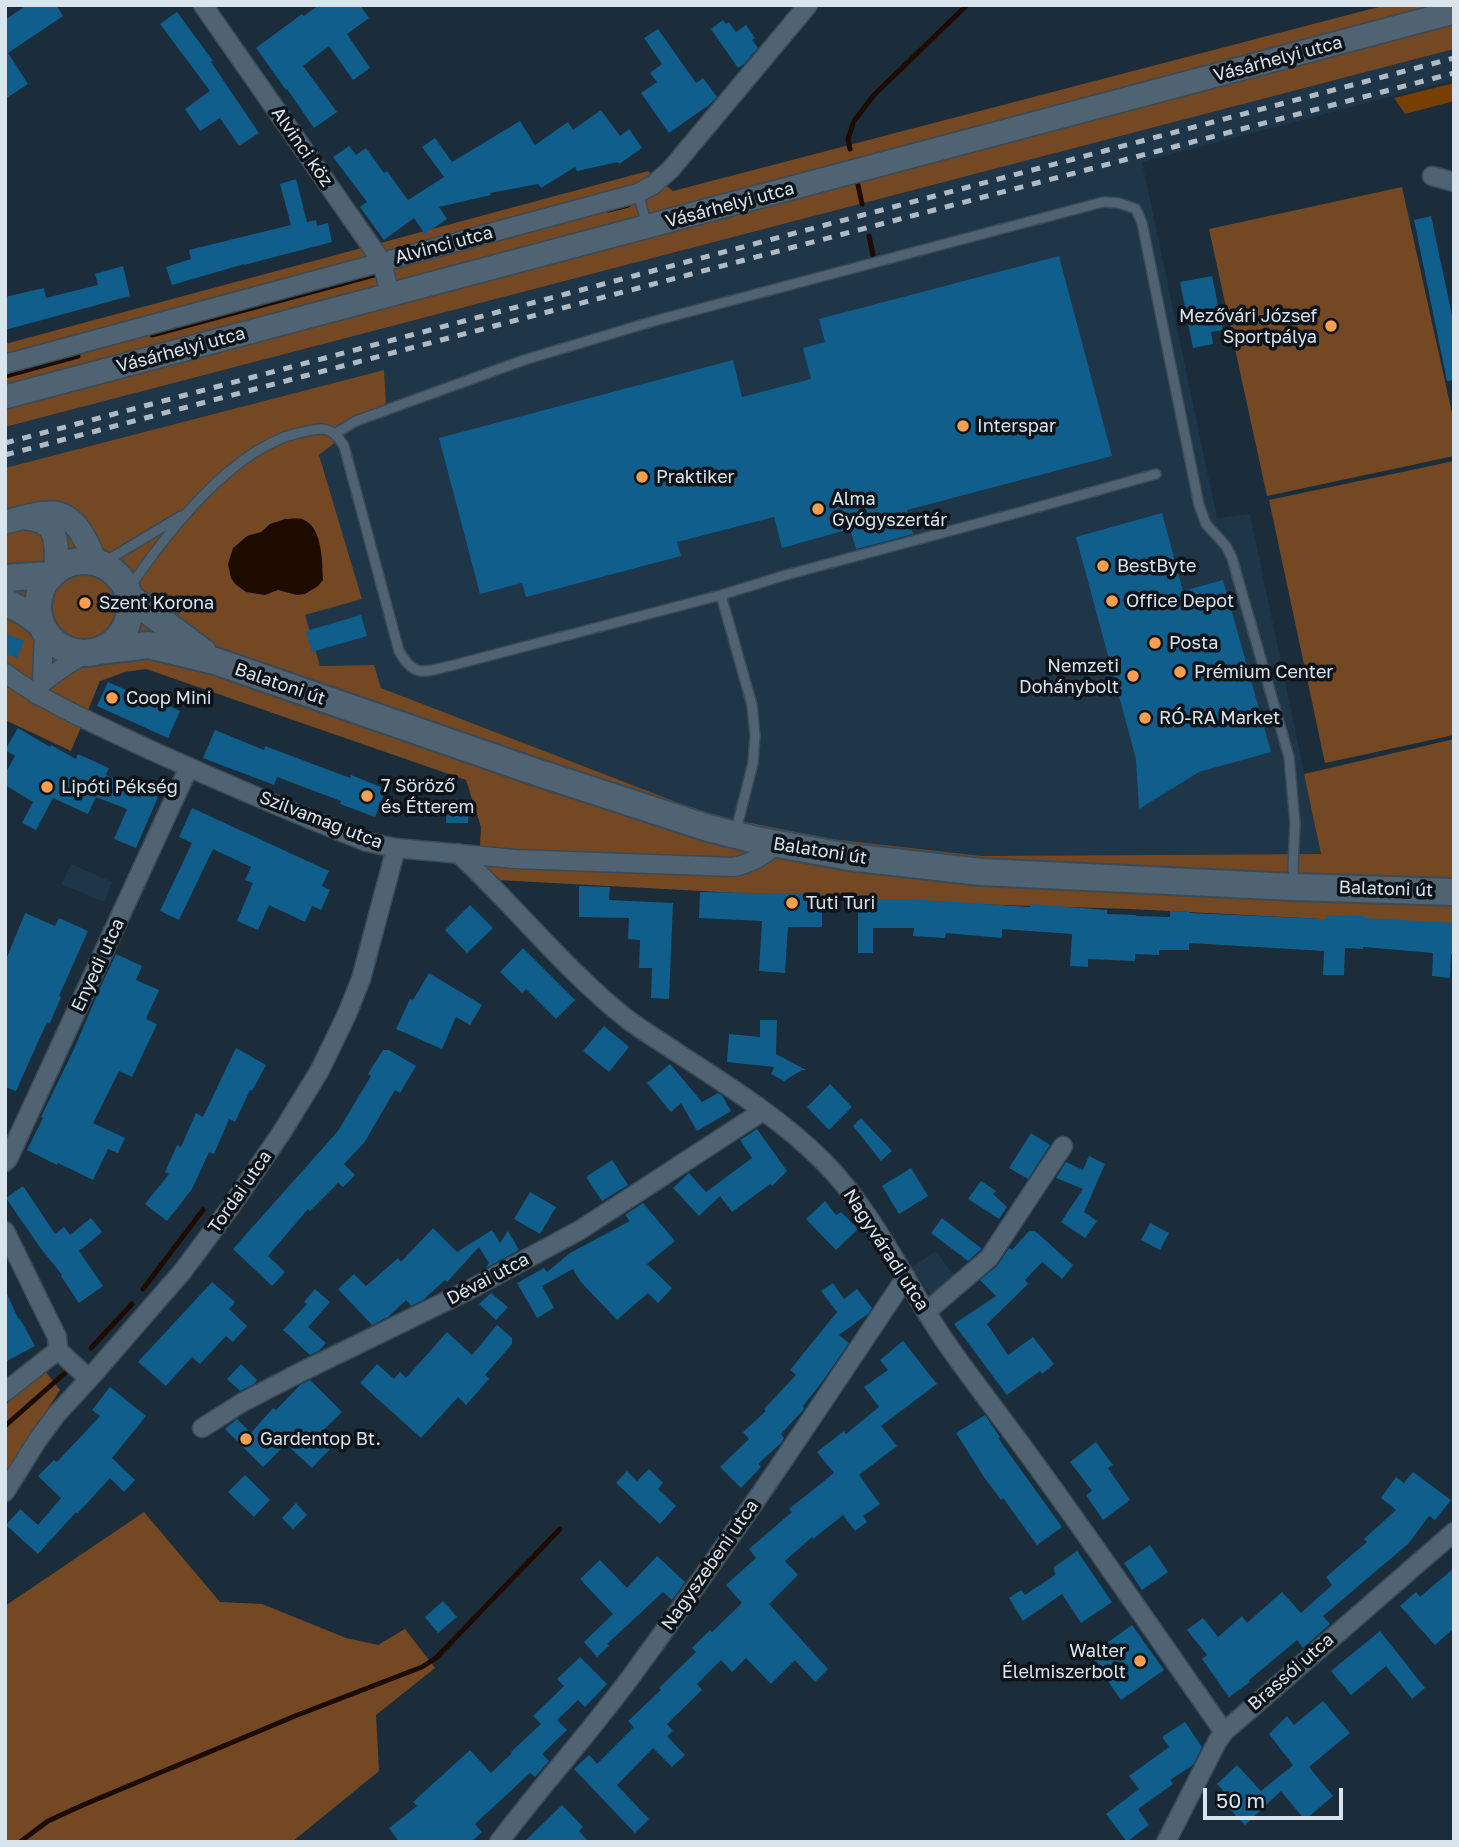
<!DOCTYPE html>
<meta charset="utf-8">
<style>
body{margin:0}
#map{position:relative;width:1459px;height:1847px;overflow:hidden;background:#1b2d3a;font-family:"Golos Text",sans-serif}
canvas{display:block}
.frame{position:absolute;inset:0;border:7px solid #d9e4ed;pointer-events:none}
.scale{position:absolute;left:1203px;top:1788px;width:140px;height:32px;box-sizing:border-box;border:4px solid #d9e4ed;border-top:0;padding-left:9px;font-size:21px;line-height:24px;white-space:nowrap;color:#d9e4ed;-webkit-text-stroke:5px #0c141a;paint-order:stroke}
</style>
<div id="map">
<canvas width="1459" height="1847"></canvas>
<div class="frame"></div>
<div class="scale">50 m</div>
</div>
<script>
const c = document.querySelector('canvas').getContext('2d');
c.lineJoin = 'round';
function fill(path, color) {
  c.fillStyle = color;
  c.fill(path, 'evenodd');
}
function trace(path, color, width, dash) {
  c.strokeStyle = color;
  c.lineWidth = width;
  c.lineCap = dash ? 'butt' : 'round';
  c.setLineDash(dash || []);
  c.stroke(path);
}
function label(font, color, halo, rows, align = 'center') {
  c.font = font + ' "Golos Text",sans-serif';
  c.lineWidth = 7;
  c.setLineDash([]);
  c.textBaseline = 'middle';
  c.strokeStyle = halo;
  c.fillStyle = color;
  for (const [text, x, y, turn = 0] of rows) {
    c.save();
    c.translate(x, y);
    c.rotate((+turn || 0) * Math.PI / 180);
    c.textAlign = isNaN(turn) ? turn : align;
    if (halo) c.strokeText(text, 0, 0);
    c.fillText(text, 0, 0);
    c.restore();
  }
}
fill(new Path2D(`
 M1454 49V80L1142 162 1217 518 1250 514 1321 854 981 856 832 839 710 815 381 688 374 665 320 666 304 614 362 599 319 455 386 403 384 370 5 468V427Z
 M71 864 112 882 104 902 62 884Z
 M936 1251 955 1277 931 1295 911 1268Z`), '#1e3648');
fill(new Path2D(`
 M1386 5H1454V49L5 427V344L648 171 673 191Z
 M1402 187 1454 422V456L1267 496 1209 229Z
 M384 370 386 403 319 455 362 599 305 615 320 666 374 665 381 688 710 815 832 839 981 856 1321 854 1304 774 1454 739V926L1131 909 906 902 478 879 481 827 466 780 146 669 125 672 100 681 71 751 5 720V468Z
 M1454 461V735L1325 763 1269 500Z
 M46 1372 60 1390 5 1475V1405Z
 M144 1512 220 1602 262 1604 346 1638 378 1645 405 1629 435 1668 376 1715 379 1771 292 1842H5V1606Z`), '#744823');
fill(new Path2D(`
 M1454 83V101L1405 114 1394 98Z`), '#784000');
fill(new Path2D(`
 M285 519C290 519 297 518 302 519 323 526 322 562 323 580L318 586 305 594 297 595 278 590 265 595 246 592 235 584 231 578 228 564 233 548 247 536 261 532 270 524Z`), '#1d0b00');
trace(new Path2D(`
 M850 149 848 139 854 121 874 95 967 5
 M858 185 862 204
 M608 210 628 205
 M869 236 873 255
 M152 335 374 275
 M5 376 78 356
 M143 1289 203 1210
 M91 1348 132 1304
 M5 1426 65 1373
 M20 1842 48 1821 83 1805 295 1716 422 1667 436 1658 560 1529`), '#1d0b00', 5);
fill(new Path2D(`
 M27 5H56L63 16 8 53 28 84 5 99V20Z
 M319 5H360L369 18 347 34 370 68 353 80 329 46 303 66 337 112 314 128 287 89 286 90 256 48 302 14 304 16Z
 M177 12 213 61 211 62 259 133 239 146 220 118 200 131 185 109 210 91 160 24Z
 M723 20 726 24 729 22 736 32 746 25 755 38 752 40 758 48 744 64 738 68 711 29Z
 M658 29 696 83 703 78 717 97 709 105 669 133 641 93 657 82 650 73 662 64 644 38Z
 M601 110 620 136 629 129 642 148 619 164 618 162 577 171 575 167 541 188 538 184 490 193 491 195 439 207 447 219 425 234 414 218 384 240 360 207 367 202 333 157 349 146 356 155 366 148 384 173 387 171 408 200 444 177 422 147 435 138 452 162 520 121 535 145 568 122 573 130Z
 M296 179 307 222 316 220 317 226 328 223 332 242 244 265V264L172 285 166 267 191 259 189 250 291 225 280 184Z
 M1431 216 1454 325V380L1447 381 1414 220Z
 M1059 256 1112 456 907 510 913 534 856 549 850 529 782 548 774 517 677 542 681 556 526 597 522 583 480 594 439 438 733 360 742 397 811 379 803 348 825 342 819 319Z
 M123 266 130 296 5 330V297L44 288 46 298 98 285 95 274Z
 M1212 276 1223 330 1211 332 1213 344 1193 348 1180 282Z
 M1162 513 1183 591 1223 580 1271 752 1199 772 1139 809 1136 759 1076 537Z
 M361 615 367 636 312 652 306 631Z
 M5 633 24 641 17 658 5 653Z
 M108 682 146 699 147 696 180 711 168 738 97 706Z
 M18 728 50 747 51 745 76 759 78 754 109 768 106 775 158 797 136 848 114 839 127 809 96 797 88 814 53 798 36 830 22 823 33 802 5 785V774L15 756 5 750Z
 M215 730 264 750 265 746 350 778 351 775 386 789 375 817 340 804 341 801 277 777 274 785 203 758Z
 M447 800 469 801 468 823H446Z
 M192 808 329 871 322 886 330 890 321 910 312 906 305 922 269 905 258 930 237 921 253 883 245 880 251 867 213 849 179 920 160 911 192 843 179 837Z
 M579 886 610 887 609 900 673 903 669 999 651 998 652 968H639L640 940 628 939 629 918 579 917Z
 M700 892 822 894V927H788L785 973 759 971 762 921 699 918Z
 M858 899H908L1030 907 1031 904 1107 910V914L1136 915V916L1170 917V911L1189 912V913L1325 919V915L1365 916V918L1454 923V955L1451 954 1450 978 1432 976 1433 953 1363 947V949L1345 948 1344 975H1323L1324 951 1189 943V950H1159V955L1135 954V961L1088 959V967L1070 966 1072 934 1002 929V938L946 933 945 938 913 936 914 928H873V953H858Z
 M470 905 493 928 467 953 445 930Z
 M25 913 55 926 59 918 88 931 59 996 61 997 50 1023 47 1022 16 1091 5 1087V962Z
 M523 948 575 1000 556 1019 526 989 522 993 500 972Z
 M116 954 142 966 136 980 159 990 146 1019 157 1024 132 1077 119 1071 93 1123 125 1138 118 1153 108 1149 93 1180 58 1163 57 1165 27 1150 43 1118 41 1117 74 1049 100 988Z
 M429 973 482 1005 470 1025 456 1017 442 1049 396 1029 410 999 413 1000Z
 M760 1020H777L776 1054 806 1070H802L784 1081 771 1074 774 1067 727 1062 729 1034 760 1037Z
 M604 1026 629 1047 609 1072 583 1051Z
 M236 1048 266 1065 252 1091 250 1090 235 1122 229 1119 214 1154 209 1152 192 1189 167 1221 145 1204 169 1174 165 1172 177 1145 181 1147 196 1113 203 1117Z
 M383 1050H389L416 1066 400 1093 395 1090 364 1143 344 1164 355 1175 343 1187 338 1183 310 1211 308 1209 268 1256 285 1272 272 1286 233 1249 338 1131 371 1076 368 1074Z
 M670 1064 702 1102 718 1093 722 1095 731 1111 697 1131 681 1103 671 1112 647 1083Z
 M830 1084 852 1107 829 1130 807 1107Z
 M861 1118 892 1151 881 1161 853 1126Z
 M757 1129 787 1171 772 1186 770 1184 732 1212 720 1196 699 1216 673 1188 689 1173 706 1192 752 1158 740 1140Z
 M1031 1133 1050 1145 1028 1179 1009 1168Z
 M1089 1156 1105 1164 1084 1212 1097 1221 1085 1238 1061 1222 1083 1189 1056 1178 1066 1162 1083 1170Z
 M612 1160 628 1185 602 1201 586 1177Z
 M911 1168 928 1196 899 1214 882 1186Z
 M981 1181 996 1191 993 1194 1007 1207 999 1219 968 1199Z
 M23 1186 55 1234 64 1227 70 1235 91 1218 102 1232 79 1251 103 1286 79 1303 61 1276 62 1275 39 1246 6 1198Z
 M530 1192 556 1207 540 1234 514 1219Z
 M825 1201 836 1215 841 1212 858 1229 836 1250 806 1219Z
 M643 1203 675 1241 647 1264 672 1288 658 1303 648 1293 617 1320 580 1281 573 1269 542 1286 554 1308 537 1318 517 1283 544 1268 547 1272 570 1253 630 1221 625 1215Z
 M942 1218 982 1249 980 1250 968 1261 931 1233Z
 M1150 1223 1169 1233 1160 1250 1141 1240Z
 M433 1228 457 1252 492 1230 500 1243 508 1231 519 1250 486 1268 489 1263 479 1247 447 1282 445 1280 423 1300 411 1306 406 1300 388 1317 372 1325 338 1289 354 1274 366 1286 398 1258 401 1262Z
 M1029 1231H1035L1073 1265 1062 1279 1042 1262 1025 1280 1028 1284 987 1324 1008 1355 1033 1337 1054 1364 1042 1374 1040 1371 1007 1395 954 1324 996 1296 980 1280 997 1266 1009 1248 1012 1250Z
 M212 1282 235 1302 229 1309 247 1326 233 1342 226 1336 200 1364 192 1357 166 1386 138 1362Z
 M833 1283 844 1299 857 1289 872 1308 869 1313 839 1335 849 1343 822 1382 803 1406 804 1409 781 1434 784 1438 781 1443 758 1464 761 1467 741 1488 720 1467 749 1439 743 1432 766 1411 764 1409 796 1375 790 1370 837 1312 821 1291Z
 M315 1289 330 1302 308 1327 326 1343 320 1350 310 1355 283 1330 307 1304 304 1302Z
 M5 1290 19 1320 20 1319 35 1346 5 1362Z
 M491 1293 508 1307 496 1320 479 1304Z
 M497 1325 512 1338V1344L485 1375 489 1379 466 1405 458 1397 421 1438 360 1383 377 1364 394 1379 400 1372 406 1378 447 1332 472 1355Z
 M903 1341 937 1384 881 1426 897 1446 859 1475 880 1504 863 1516 867 1522 855 1531 843 1515 813 1539 812 1537 785 1561 798 1575 769 1604 828 1669 815 1682 795 1660 771 1684 746 1658 732 1672 721 1660 697 1684 702 1690 667 1724 673 1731 667 1736 685 1755 672 1767 653 1748 617 1785 649 1819 635 1833 574 1769 589 1755 597 1764 634 1727 628 1721 661 1690 659 1688 696 1652 692 1648 710 1630 712 1632 742 1603 726 1585 756 1558 749 1549 792 1512 789 1509 834 1473 817 1452 844 1431 846 1434 879 1407 864 1387 888 1370 880 1360Z
 M241 1364 257 1380 254 1384 240 1391 227 1379Z
 M310 1380 342 1412 316 1437 330 1449 312 1468 286 1444 263 1467 225 1429 237 1419 251 1433 273 1408 276 1410 300 1385Z
 M110 1387 146 1416 112 1458 135 1480 124 1492 110 1478 77 1514 76 1512 38 1554 6 1525 20 1509 38 1525 61 1498 38 1476 54 1460 57 1462 100 1416 92 1410Z
 M985 1415 1000 1437 998 1438 1062 1527 1037 1545 1003 1498 1001 1500 984 1477 956 1433Z
 M1096 1442 1113 1465 1108 1468 1130 1500 1103 1520 1086 1495 1092 1491 1070 1462Z
 M649 1469 663 1483 658 1489 676 1506 660 1524 616 1483 627 1471 637 1481Z
 M1413 1472 1451 1500 1435 1520 1429 1516 1408 1544 1323 1616 1330 1624 1303 1648 1297 1640 1249 1680 1250 1682 1229 1697 1202 1659 1207 1655 1187 1630 1203 1618 1218 1637 1242 1616 1247 1623 1282 1592 1301 1613 1332 1585 1326 1577 1367 1542 1364 1539 1396 1510 1381 1498 1396 1477 1404 1483Z
 M245 1475 270 1500 254 1517 228 1492Z
 M296 1503 307 1515 293 1529 282 1518Z
 M1150 1545 1168 1572 1142 1590 1124 1563Z
 M1077 1551 1112 1602 1081 1623 1062 1594 1023 1621 1009 1598 1021 1590 1025 1595 1055 1575 1054 1567Z
 M657 1556 685 1582 672 1600 663 1592 607 1644 609 1646 597 1657 584 1642 613 1614 580 1579 600 1560 627 1588Z
 M1454 1568V1628L1435 1645 1400 1606 1416 1592 1420 1597Z
 M443 1601 457 1617 438 1633 425 1617Z
 M1132 1625 1164 1670 1121 1700 1090 1655Z
 M1380 1631 1425 1688 1412 1699 1386 1666 1351 1695 1331 1671Z
 M580 1657 607 1684 585 1707 578 1700 557 1720 567 1730 542 1754 549 1761 535 1777 530 1773 475 1824 482 1832 471 1842H399L389 1828 417 1806 413 1802 470 1750 491 1773 512 1753 511 1752 541 1724 533 1716 564 1686 557 1679Z
 M1323 1701 1350 1733 1309 1767 1333 1796 1305 1820 1281 1791 1245 1825 1222 1801 1227 1795 1217 1784 1237 1765 1261 1791 1293 1765 1269 1734 1287 1716 1294 1725Z
 M1185 1722 1202 1747 1193 1765 1170 1780 1173 1784 1138 1809 1149 1825 1127 1842 1106 1814 1139 1789 1129 1776 1169 1747 1162 1737Z
 M562 1805 583 1827 579 1831 589 1842H524Z`), '#0f5e8c');
const service = new Path2D(`
 M638 193 647 225
 M336 433 356 421 524 360 654 321 1103 202 1119 203 1136 209 1142 223 1199 505 1206 524 1226 546 1232 558 1289 757 1295 823 1293 868 1294 885
 M101 564 181 516
 M128 590C165 535 231 449 298 433 322 428 330 424 344 446L399 651C415 680 426 671 454 665L721 595 786 575 1024 511 1156 474
 M721 595 752 705 755 735 753 763 735 834`);
const minor = new Path2D(`
 M203 5 382 262 390 294
 M1432 176 1454 182
 M5 364 638 193 653 185 671 169 808 5
 M5 673C49 705 98 725 146 748 219 781 293 813 367 842L396 848 515 859 733 867C751 864 764 855 778 844
 M42 683 62 668 86 653
 M37 695 42 683 44 631
 M458 853C516 907 565 970 627 1019 643 1031 660 1041 676 1052 727 1085 780 1118 823 1161 875 1213 907 1287 949 1347 981 1392 1015 1435 1047 1480 1107 1563 1165 1648 1224 1732
 M5 1162 8 1159 189 767
 M5 1231 57 1337 58 1350 89 1379
 M926 1312 989 1258 1063 1146
 M5 1392 58 1350
 M202 1428 243 1402 299 1373 469 1290 580 1230 763 1111
 M5 1492 37 1441 56 1415 89 1379 182 1272 232 1205 282 1132 320 1070 347 1014 361 979 396 848
 M499 1842C544 1782 595 1727 638 1667 731 1540 819 1408 906 1277
 M1166 1842 1217 1742 1224 1732 1454 1532`);
const tertiary = new Path2D(`
 M5 397 1454 12
 M26 518C59 521 57 542 56 570
 M5 522C19 519 34 513 49 513 75 511 87 542 95 561`);
const secondary = new Path2D(`
 M38 607a46 46 0 1 1 92 0a46 46 0 1 1-92 0Z
 M5 578 50 575
 M129 597 203 652
 M5 602 25 612 41 624
 M98 651 149 645 215 661 530 770 708 828 756 840 849 857 981 872 1294 887 1454 892`);
trace(service, '#3b4b56', 12);
trace(minor, '#3b4b56', 21);
trace(tertiary, '#3b4b56', 26);
trace(secondary, '#3b4b56', 30);
trace(service, '#506372', 9);
trace(minor, '#506372', 18);
trace(tertiary, '#506372', 23);
trace(secondary, '#506372', 26);
trace(new Path2D(`
 M5 443 1454 58
 M5 455 1454 73`), '#aebbc5', 5, [9, 9]);
for (const [x, y, r, color] of [
 [1331,326,7,"#fa9f4f"],
 [963,426,7,"#fa9f4f"],
 [642,477,7,"#fa9f4f"],
 [818,509,7,"#fa9f4f"],
 [1103,566,7,"#fa9f4f"],
 [1112,601,7,"#fa9f4f"],
 [85,603,7,"#fa9f4f"],
 [1155,643,7,"#fa9f4f"],
 [1180,672,7,"#fa9f4f"],
 [1133,676,7,"#fa9f4f"],
 [112,698,7,"#fa9f4f"],
 [1145,718,7,"#fa9f4f"],
 [47,787,7,"#fa9f4f"],
 [367,796,7,"#fa9f4f"],
 [792,903,7,"#fa9f4f"],
 [246,1439,7,"#fa9f4f"],
 [1140,1661,7,"#fa9f4f"]
]) {
  const dot = new Path2D();
  dot.arc(x, y, r, 0, 2 * Math.PI);
  c.fillStyle = color;
  c.fill(dot);
  trace(dot, '#0c141a', 2.5);
}
label('18px', '#d9e4ed', '#0c141a', [
 ["Vásárhelyi utca",1278,59,-15],
 ["Alvinci köz",302,147,55],
 ["Vásárhelyi utca",730,205,-15],
 ["Alvinci utca",444,245,-15],
 ["Vásárhelyi utca",181,350,-15],
 ["Balatoni út",280,684,19],
 ["Szilvamag utca",321,820,21],
 ["Balatoni út",820,851,9],
 ["Balatoni út",1386,889,2],
 ["Enyedi utca",98,965,-65],
 ["Tordai utca",240,1192,-55],
 ["Nagyváradi utca",886,1250,57],
 ["Dévai utca",488,1279,-28],
 ["Nagyszebeni utca",710,1565,-55],
 ["Brassói utca",1291,1672,-41]
]);
label('18px', '#d9e4ed', '#0c141a', [
 ["Mezővári József",1317,316,"right"],
 ["Sportpálya",1317,337,"right"],
 ["Interspar",977,426],
 ["Praktiker",656,477],
 ["Alma",832,499],
 ["Gyógyszertár",832,520],
 ["BestByte",1117,566],
 ["Office Depot",1126,601],
 ["Szent Korona",99,603],
 ["Posta",1169,643],
 ["Nemzeti",1119,666,"right"],
 ["Dohánybolt",1119,687,"right"],
 ["Prémium Center",1194,672],
 ["Coop Mini",126,698],
 ["RÓ-RA Market",1159,718],
 ["7 Söröző",381,786],
 ["és Étterem",381,807],
 ["Lipóti Pékség",61,787],
 ["Tuti Turi",806,903],
 ["Gardentop Bt.",260,1439],
 ["Walter",1126,1651,"right"],
 ["Élelmiszerbolt",1126,1672,"right"]
], 'left');
</script>
